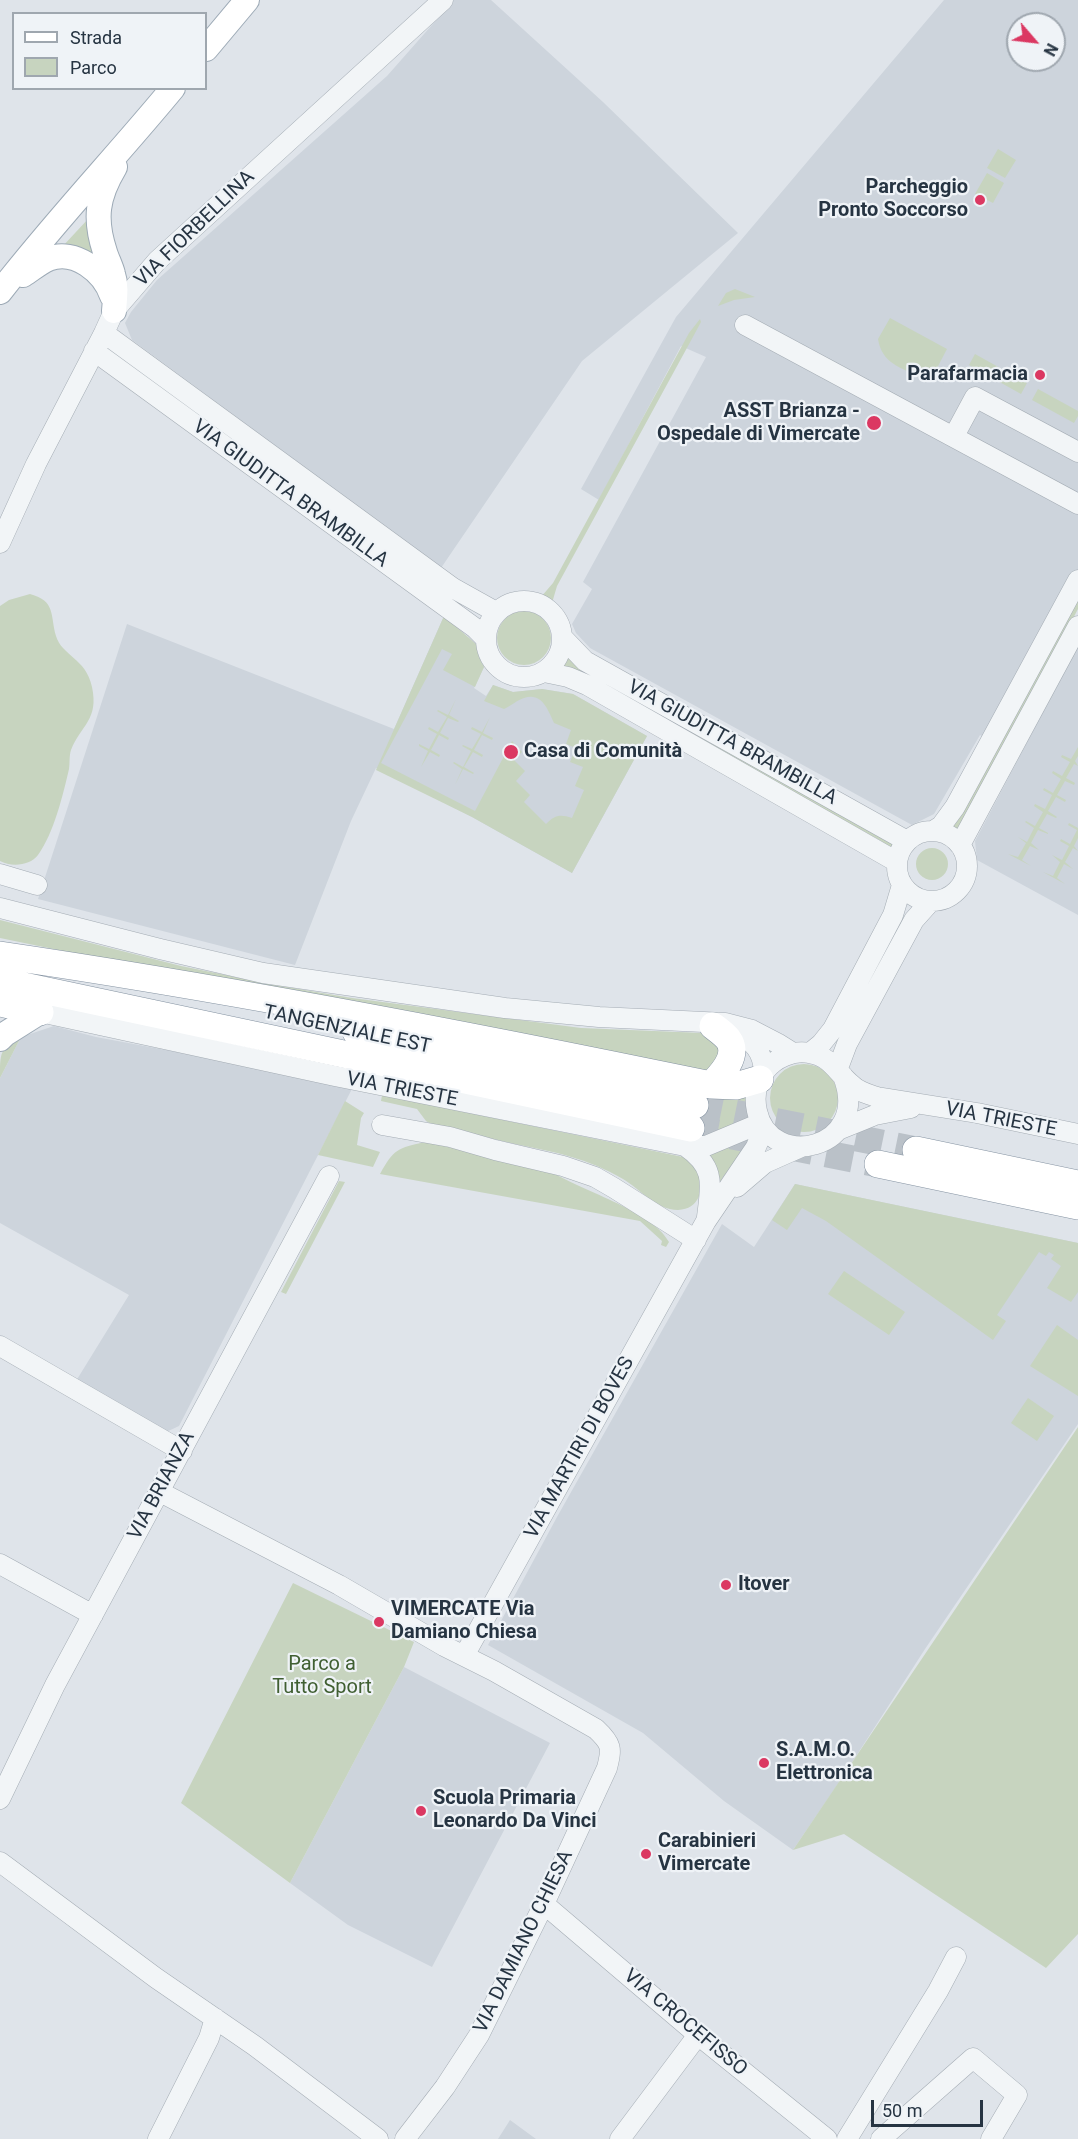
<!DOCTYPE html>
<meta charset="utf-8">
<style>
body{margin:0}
#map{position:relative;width:1078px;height:2139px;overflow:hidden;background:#dfe4ea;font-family:Roboto,sans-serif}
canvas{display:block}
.legend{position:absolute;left:12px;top:12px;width:195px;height:78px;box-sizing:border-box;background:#eff3f7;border:2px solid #9fa7af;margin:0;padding:8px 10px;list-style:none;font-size:18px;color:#263442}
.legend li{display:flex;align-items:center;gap:12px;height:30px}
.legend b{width:30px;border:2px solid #9fa7af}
.north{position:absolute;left:1006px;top:12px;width:60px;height:60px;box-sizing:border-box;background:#eff3f7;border:2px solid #9fa7af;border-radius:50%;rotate:118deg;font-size:16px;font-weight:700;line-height:24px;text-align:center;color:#263442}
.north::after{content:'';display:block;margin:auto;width:21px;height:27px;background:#db3862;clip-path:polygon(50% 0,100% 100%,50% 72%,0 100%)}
.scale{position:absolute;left:871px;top:2100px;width:112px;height:27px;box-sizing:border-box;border:3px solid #263442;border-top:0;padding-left:8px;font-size:18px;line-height:21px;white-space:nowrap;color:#263442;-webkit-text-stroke:4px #eff3f7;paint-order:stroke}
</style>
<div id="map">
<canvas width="1078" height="2139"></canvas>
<ul class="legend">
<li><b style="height:8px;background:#fff"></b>Strada</li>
<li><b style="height:16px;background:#c7d4bf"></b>Parco</li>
</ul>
<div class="north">N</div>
<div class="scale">50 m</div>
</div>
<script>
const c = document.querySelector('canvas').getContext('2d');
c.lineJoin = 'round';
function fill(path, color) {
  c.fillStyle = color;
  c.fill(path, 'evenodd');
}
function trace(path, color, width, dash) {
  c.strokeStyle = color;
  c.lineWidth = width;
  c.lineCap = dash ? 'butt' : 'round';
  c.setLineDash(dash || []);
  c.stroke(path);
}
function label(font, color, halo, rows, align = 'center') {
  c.font = font + ' Roboto,sans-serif';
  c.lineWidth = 4.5;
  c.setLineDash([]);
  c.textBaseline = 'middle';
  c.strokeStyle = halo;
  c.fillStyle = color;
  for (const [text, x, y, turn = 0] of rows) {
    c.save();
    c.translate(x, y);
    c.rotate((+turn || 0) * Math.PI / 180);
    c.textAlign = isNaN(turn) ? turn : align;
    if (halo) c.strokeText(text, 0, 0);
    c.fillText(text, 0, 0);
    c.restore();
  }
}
fill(new Path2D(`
 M454 0H491L603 102 738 233 582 361 441 568 132 340 125 323 131 312 157 280 387 76Z
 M944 0H1078V596L997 745 980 735 934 814 912 825 590 648 576 633 572 624 592 589 583 582 706 357 681 346 599 500 581 489 676 317ZM1018 24H1054V60H1018Z
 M444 616 477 645 479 658 484 667 474 688 486 696 493 685 513 692 542 689 573 694 647 736 572 873 472 817 376 768 351 821 295 965 38 899 127 624 394 729Z
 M1078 646V915L977 860 975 841Z
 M54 1026 96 1037 354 1085 179 1426 164 1433 76 1381 129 1295 0 1223V1078L21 1037Z
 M795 1184 1078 1243V1424L925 1649 842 1778 793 1850 724 1801 643 1733 488 1645 557 1517 722 1224 754 1247Z
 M404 1667 550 1743 432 1967 348 1925 290 1883Z
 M510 2120 536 2139H498Z`), '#cdd4dc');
fill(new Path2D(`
 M998 149 1016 160 1005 178 987 168Z
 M987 173 1004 183 993 203 975 194Z
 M89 218 99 257 62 247Z
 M735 289 755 297 734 300 718 306 726 293Z
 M890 318 947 349 936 370 921 378C901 367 882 364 878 339Z
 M700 319 701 322 694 335 557 586 552 603 541 597 553 583 689 333Z
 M975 354 1027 383 1021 394 969 365Z
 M1038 389 1078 411V416L1074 423 1032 400Z
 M30 594C56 601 50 615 56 636 62 656 86 658 92 687 99 720 81 725 71 750 69 756 70 763 69 769 63 795 54 833 38 855 30 866 11 867 0 861V606L9 600Z
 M1078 596V609L959 831 951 827 955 823Z
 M497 638a27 27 0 1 1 54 0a27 27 0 1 1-54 0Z
 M444 616 477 645 479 657 484 667 475 687 443 670 452 654 442 649 381 763 475 811 512 741 522 752 514 760 525 771 516 781 530 795 524 802 546 824C555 815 560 814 572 818L584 790 575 786 583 767 570 762 576 748 566 744 571 730 554 723C548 710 542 692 524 698 517 700 511 706 504 709L484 701 493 685 513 692 542 689 573 694 647 736 572 873 472 817 376 770Z
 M568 657 896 841 891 850 881 841 576 672 562 668Z
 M456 699 449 715 459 721 458 722 448 718 440 733 449 738 448 740 439 735 431 750 440 755 439 757 430 752 421 767 428 751 419 746V744L429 749 437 734 428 729 429 727 438 732 447 717 437 711 438 710 448 715Z
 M490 717 483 733 493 738 492 740 482 735 474 750 483 755 482 757 473 752 464 767 474 773 473 774 463 769 455 785 462 769 453 763 454 762 463 767 471 751 462 746 463 745 472 749 481 734 471 729 472 727 482 732Z
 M1078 747V756L1075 761 1078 766 1074 764 1066 778 1075 783 1074 785 1065 781 1057 795 1066 800 1065 802 1056 797 1048 811 1057 817 1056 818 1047 814 1039 828 1048 833V834L1038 830 1031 843 1039 850 1030 846 1022 860 1031 866 1008 854 1018 857 1026 843 1018 837 1027 842 1034 828 1025 822 1026 821 1035 826 1043 812 1034 806 1035 804 1045 809 1052 795 1043 790 1044 788 1053 793 1061 779 1052 773 1053 771 1062 776 1070 762 1061 757 1062 755 1071 759Z
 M1069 823 1078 828V838L1074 846 1078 851 1073 848 1065 862 1073 869 1064 864 1057 878 1065 884 1043 872 1053 876 1060 862 1052 855 1062 860 1069 846 1060 841 1061 839 1070 844 1077 830 1068 825Z
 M916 864a16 16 0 1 1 32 0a16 16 0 1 1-32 0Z
 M0 920 181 966 275 985 352 998 581 1028 703 1033 723 1044 711 1076 170 973 0 938Z
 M21 1037 0 1078C0 1052 0 1048 21 1037Z
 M770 1098a34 34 0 1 1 68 0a34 34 0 1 1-68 0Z
 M747 1094 751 1120 694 1140 703 1096Z
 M382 1095 688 1158 702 1173C702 1191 700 1209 678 1210 656 1210 640 1189 623 1179 587 1158 555 1152 515 1144 489 1138 464 1132 438 1128L426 1121 417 1109 381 1101Z
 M345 1101 364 1113 361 1118 357 1145 380 1152 373 1167 318 1155Z
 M753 1135 719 1183 707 1154Z
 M426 1142 547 1169C579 1191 651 1209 669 1242L666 1247 661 1245 662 1241 640 1221 380 1174C394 1149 397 1148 426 1142Z
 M339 1181 345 1182 286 1294 281 1292Z
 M795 1184 1078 1243V1292L1071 1302 1047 1288 1061 1266 1051 1259 1054 1255 1049 1252 1046 1256 1039 1252 997 1315 1006 1321 993 1340 826 1221 802 1208 787 1230 772 1220Z
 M844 1271 905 1312 889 1335 828 1294Z
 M1057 1325 1078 1340V1396L1030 1366Z
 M1028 1398 1054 1416 1037 1441 1011 1423Z
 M1078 1427V1934L1046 1968 844 1834 793 1850Z
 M293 1583 414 1642 404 1667 290 1883 181 1803Z`), '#c7d4bf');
trace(new Path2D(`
 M695 1105 916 1150
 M691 1128 748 1139
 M786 1146 878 1164`), '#bac1c8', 27, [27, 14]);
const minor = new Path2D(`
 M745 325 1078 504
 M104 333 453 588 496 612
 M94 351 475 628 485 638
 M954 436 975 397 1078 452
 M0 543 36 464 104 333 114 311 157 261 443 0
 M486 639a38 38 0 1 1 76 0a38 38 0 1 1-76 0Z
 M562 637 585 661 907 841
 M544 672 568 677 587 685 897 862
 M933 831 941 826 955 807 1078 580
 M897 866a35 35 0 1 1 70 0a35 35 0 1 1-70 0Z
 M960 845 1078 626
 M0 874 37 885
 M0 908 160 949 263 973 505 1008 599 1017 725 1023 752 1030 777 1043 793 1053
 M40 1012 335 1076 685 1146H706L761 1123
 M736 1033C754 1041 763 1052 764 1072
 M810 1053 821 1044 833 1029 893 915 902 885
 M838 1068 847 1044 914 920 931 901
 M843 1076C872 1150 770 1172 757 1111 754 1098 756 1083 765 1071 775 1058 793 1050 809 1053 831 1056 837 1073 852 1085 859 1092 868 1094 877 1097L977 1113 1078 1134
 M382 1125 450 1137 495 1150 563 1166 595 1177 614 1188 696 1240
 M838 1130 875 1115 911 1108
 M685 1146C716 1167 711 1184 707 1217
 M737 1187 765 1163 801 1147
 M0 1346 182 1451
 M160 1492 339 1585 444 1646 494 1671 596 1729C612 1744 612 1748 607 1768L544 1904 479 2035 445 2087 405 2139
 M0 1564 93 1615
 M464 1656 706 1221 756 1147 764 1128
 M0 1799 55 1685 329 1176
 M0 1862 156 1978 255 2046 378 2139
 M544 1904 698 2035 827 2139
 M158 2139 209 2038 215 2018
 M620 2139 698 2035
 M847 2139 938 1991 956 1957
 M881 2139 973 2058 1017 2095 991 2139`);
const major = new Path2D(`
 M206 49 247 0
 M23 275C31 270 39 263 48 259 75 248 104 272 112 296
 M0 292C55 221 116 157 173 88
 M114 311C115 298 117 286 113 274 111 266 107 259 105 252 94 219 97 197 115 167
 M0 1039 5 1034 40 1012`);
const highway = new Path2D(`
 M0 955C238 990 475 1036 711 1085L736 1086 760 1079
 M0 981 691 1128
 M0 1003 40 1012
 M356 1032 695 1105
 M711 1085C721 1075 740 1055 728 1039 724 1034 718 1030 713 1026
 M916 1150 1078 1184
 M878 1164 1078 1206`);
trace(minor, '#a4acb4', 21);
trace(major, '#9daab6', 26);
trace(highway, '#8593a2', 28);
trace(minor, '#f2f5f7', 20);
trace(major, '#fff', 24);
trace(highway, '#fff', 27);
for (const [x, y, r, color] of [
 [980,200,6,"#db3862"],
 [1040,375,6,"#db3862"],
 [874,423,8,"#db3862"],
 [511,752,8,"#db3862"],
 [726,1585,6,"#db3862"],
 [379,1622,6,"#db3862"],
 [764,1763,6,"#db3862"],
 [421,1811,6,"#db3862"],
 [646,1854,6,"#db3862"]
]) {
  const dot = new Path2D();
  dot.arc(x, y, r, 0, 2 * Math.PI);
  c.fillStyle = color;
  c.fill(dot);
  trace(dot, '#eff3f7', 2);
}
label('bold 20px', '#263442', '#eff3f7', [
 ["Parcheggio",968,188,"right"],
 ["Pronto Soccorso",968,211,"right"],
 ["Parafarmacia",1028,375,"right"],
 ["ASST Brianza -",860,412,"right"],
 ["Ospedale di Vimercate",860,435,"right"],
 ["Casa di Comunità",524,752],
 ["Itover",738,1585],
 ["VIMERCATE Via",391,1610],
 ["Damiano Chiesa",391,1633],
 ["S.A.M.O.",776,1751],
 ["Elettronica",776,1774],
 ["Scuola Primaria",433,1799],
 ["Leonardo Da Vinci",433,1822],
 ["Carabinieri",658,1842],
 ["Vimercate",658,1865]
], 'left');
label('20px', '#263442', '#eff3f7', [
 ["VIA FIORBELLINA",195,229,-44],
 ["VIA GIUDITTA BRAMBILLA",290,494,36],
 ["VIA GIUDITTA BRAMBILLA",732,743,29],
 ["TANGENZIALE EST",347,1030,12],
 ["VIA TRIESTE",402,1090,11],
 ["VIA TRIESTE",1001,1120,11],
 ["VIA MARTIRI DI BOVES",580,1448,-61],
 ["VIA BRIANZA",162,1486,-62],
 ["VIA DAMIANO CHIESA",524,1942,-64],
 ["VIA CROCEFISSO",685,2023,40]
]);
label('20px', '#405f32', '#eff3f7', [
 ["Parco a",322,1665],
 ["Tutto Sport",322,1688]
]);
</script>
